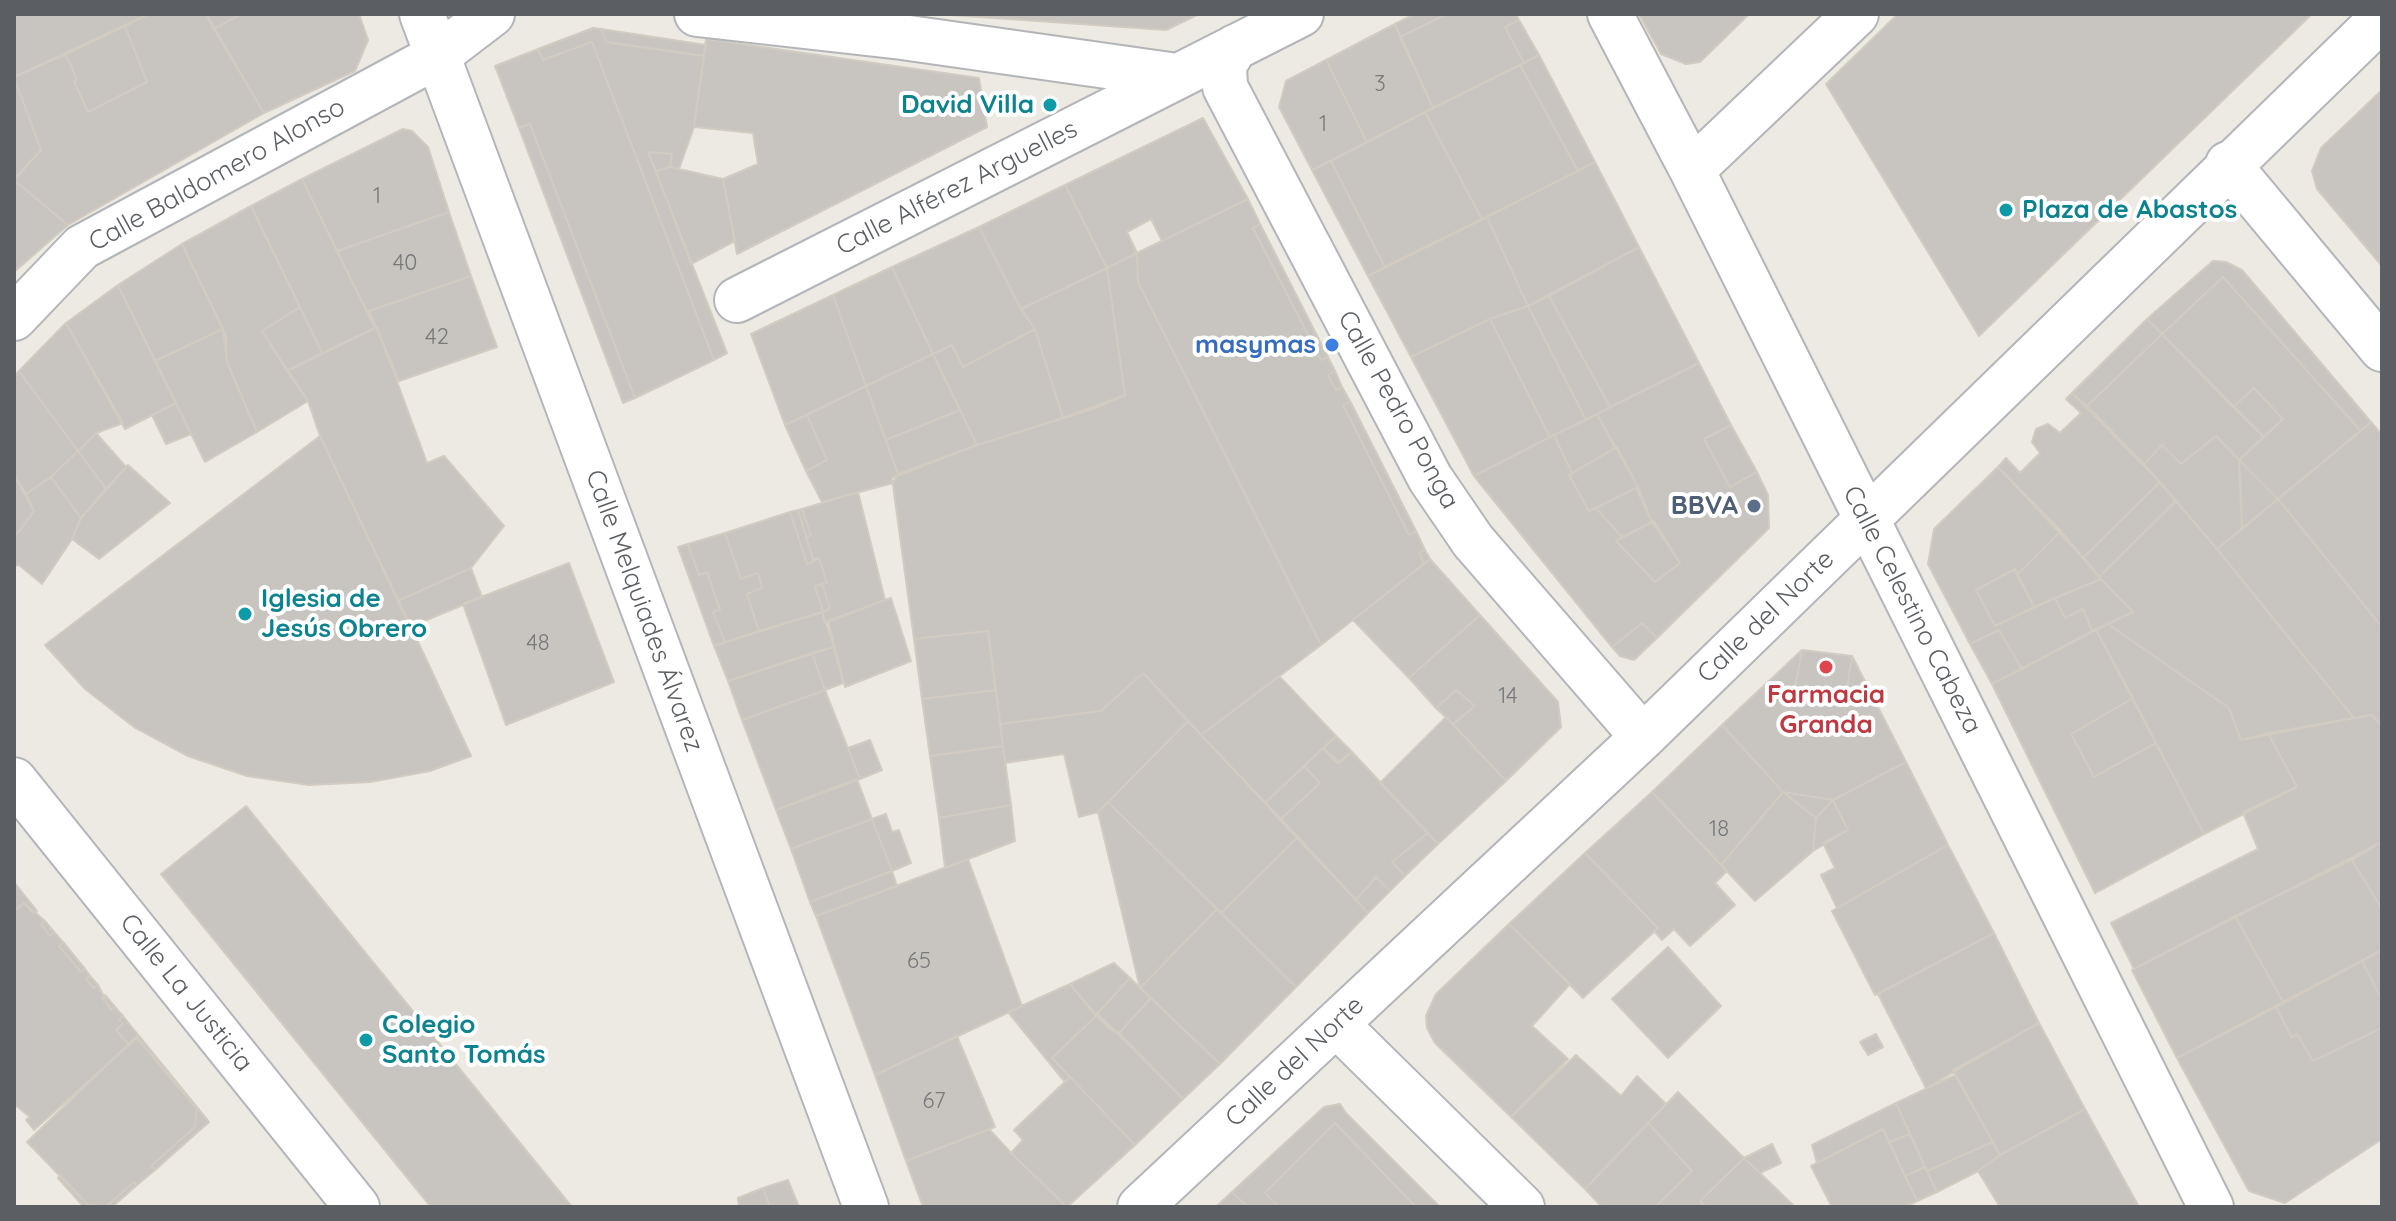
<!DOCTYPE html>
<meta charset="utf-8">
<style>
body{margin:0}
#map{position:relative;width:2396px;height:1221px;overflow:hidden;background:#eceae2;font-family:Quicksand,sans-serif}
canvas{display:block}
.frame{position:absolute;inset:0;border:16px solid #5b5e62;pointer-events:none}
</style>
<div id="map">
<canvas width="2396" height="1221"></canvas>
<div class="frame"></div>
</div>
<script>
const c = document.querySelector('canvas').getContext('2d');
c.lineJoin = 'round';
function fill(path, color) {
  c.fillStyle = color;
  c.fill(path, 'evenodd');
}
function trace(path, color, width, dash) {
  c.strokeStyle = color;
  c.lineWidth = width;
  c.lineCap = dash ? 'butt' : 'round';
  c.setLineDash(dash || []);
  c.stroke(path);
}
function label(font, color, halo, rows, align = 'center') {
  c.font = font + ' Quicksand,sans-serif';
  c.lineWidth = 8;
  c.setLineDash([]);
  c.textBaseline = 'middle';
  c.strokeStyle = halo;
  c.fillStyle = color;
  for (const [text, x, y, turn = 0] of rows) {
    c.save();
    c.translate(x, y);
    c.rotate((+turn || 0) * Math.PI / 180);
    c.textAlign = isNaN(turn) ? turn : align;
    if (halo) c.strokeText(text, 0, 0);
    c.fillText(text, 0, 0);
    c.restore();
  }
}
const building = new Path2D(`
 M14 14H149L14 77Z
 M149 14H206L264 113 68 225 14 180 41 150 14 77 64 55 69 61 77 80 74 81 88 112 147 82 125 26Z
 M206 14H241L214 29Z
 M241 14H359L368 40 355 71 264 113 214 29Z
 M937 14 1158 15 1199 14 1166 30Z
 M1415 14H1447L1400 37 1395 24Z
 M1447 14H1516L1519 20 1505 27 1524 63 1433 108 1400 37Z
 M1639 14H1749L1700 62 1686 64 1661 54Z
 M1898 14H2312L1979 336 1826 84Z
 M1519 20 1539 55 1524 63 1505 27Z
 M1395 24 1433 108 1367 142 1326 60Z
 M125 26 147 82 88 112 74 81 77 80 69 61 64 55Z
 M593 28 601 29 606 42 704 56 694 127 679 169 670 167 672 154 648 152 727 353 714 360 592 42 543 60 538 49Z
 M601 29 706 45 704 56 606 42Z
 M706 39 979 78 987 127 737 254 723 179 758 164 753 133 694 127Z
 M592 42 714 360 635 398 530 124 519 128 495 66 538 49 543 60Z
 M1539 55 1595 162 1578 171 1520 65Z
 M1326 60 1367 142 1312 170 1279 107 1286 81Z
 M1520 65 1578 171 1482 219 1425 112Z
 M14 77 41 150 14 179Z
 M2382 90V266L2317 189 2312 171 2321 148Z
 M1425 112 1482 219 1385 267 1331 161Z
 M1203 118 1248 199 1162 241 1151 219 1127 232 1137 253 1107 268 1065 185Z
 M530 124 635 398 623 403 519 128Z
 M403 129 412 131 428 147 449 212 337 251 302 179Z
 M648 152 672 154 670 167 656 171Z
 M1331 161 1385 267 1368 276 1312 170Z
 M1595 162 1639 247 1528 306 1487 217Z
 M670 167 723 179 735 241 691 264 656 171Z
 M302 179 375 328 322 353 251 206Z
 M14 180 68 225 14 272Z
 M1065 185 1107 268 1021 309 979 227Z
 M1248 199 1260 224 1253 228 1321 360 1328 357 1335 371 1328 375 1336 390 1342 387 1350 401 1343 405 1409 535 1416 531 1425 550 1419 553 1424 564 1321 645 1138 282 1137 253Z
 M251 206 300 307 262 331 308 401 257 432 227 362 226 336 182 244Z
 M449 212 471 276 369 311 375 328 337 251Z
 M1487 217 1528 306 1490 319 1411 357 1368 276Z
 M1260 224 1328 357 1321 360 1253 228Z
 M979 227 1021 309 1035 329 963 367 952 345 933 354 892 267Z
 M182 244 223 329 155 361 118 285Z
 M1639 247 1699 363 1610 407 1549 296Z
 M1137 253 1138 282 1321 645 1201 735 1143 673 1101 711 1000 724 988 631 914 639 892 478 977 445 1093 409 1125 395 1107 268Z
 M2213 261 2226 262 2242 270 2371 422 2361 431 2223 277 2162 334 2147 319Z
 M892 267 933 354 866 386 833 295Z
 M1107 268 1125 395 1063 418 1035 329 1021 309Z
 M471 276 497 347 399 381 369 311Z
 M2223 277 2361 431 2278 499 2239 460 2283 419 2254 388 2233 407 2162 334Z
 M118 285 176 403 125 429 66 323Z
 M833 295 866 386 785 425 751 334Z
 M1549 296 1610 407 1586 420 1528 306Z
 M1528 306 1586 420 1550 437 1490 319Z
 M300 307 322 353 287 371 262 331Z
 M1490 319 1550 437 1474 476 1411 357Z
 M2147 319 2162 334 2087 406 2072 393Z
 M66 323 123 423 96 433 78 451 19 371Z
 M377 327 427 463 444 456 504 526 471 568 398 601 320 436 308 401 287 371Z
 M223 329 227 362 257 432 205 462 155 361Z
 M1035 329 1063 418 977 445 933 354 952 345 963 367Z
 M2162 334 2264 437 2239 460 2216 436 2181 464 2162 445 2144 464 2087 406Z
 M933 354 960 410 886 440 866 386Z
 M1699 363 1731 425 1704 439 1730 487 1757 472 1768 495 1769 528 1657 638 1642 623 1612 647 1474 476 1554 435 1572 473 1569 475 1589 511 1596 508 1622 537 1616 541 1655 582 1680 563 1652 522 1638 487 1597 414Z
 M19 371 78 451 51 477 26 494 14 475V376Z
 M1335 371 1342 387 1336 390 1328 375Z
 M866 386 898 474 893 483 822 502 806 471 827 460 807 415Z
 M2254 388 2283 419 2264 437 2233 407Z
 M2072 393 2160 482 2083 558 1998 467 2006 458 2020 473 2040 453 2032 442 2036 429 2048 424 2060 433 2081 413 2066 399Z
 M1350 401 1416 531 1409 535 1343 405Z
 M176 403 191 434 166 444 152 415Z
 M960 410 977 445 898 474 886 440Z
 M1597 414 1615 448 1572 473 1554 435Z
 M807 415 827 460 806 471 785 425Z
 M2371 422 2382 435V627L2278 499Z
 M1731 425 1757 472 1730 487 1704 439Z
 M96 433 126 467 106 489 78 451Z
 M320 436 420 646 471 756 430 771 370 782 309 785 247 776 188 756 134 727 85 689 45 645Z
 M2216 436 2239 460 2242 529 2217 549 2144 464 2162 445 2181 464Z
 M1617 447 1638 487 1589 511 1569 475Z
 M78 451 106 489 81 518 51 477Z
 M2239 460 2278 499 2242 529 2241 499Z
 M128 465 170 503 99 559 72 539 81 518Z
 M1998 467 2061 531 2017 575 2015 569 1976 590 1995 626 2055 598 2065 618 2083 609 2092 631 2022 669 1999 630 1970 644 1928 564 1934 529Z
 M14 475 34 511 17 534 14 531Z
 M51 477 81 518 72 539 42 584 19 565 14 566V531L17 534 34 511 26 494Z
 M2160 482 2176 501 2099 577 2083 558Z
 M1636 488 1652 522 1622 537 1596 508Z
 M858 492 885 600 825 623 822 612 830 609 822 584 827 583 819 558 813 560 806 537 811 535 802 509Z
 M2278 499 2382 627V726L2372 715 2354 718 2217 549Z
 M2176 501 2217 549 2354 718 2241 740 2229 708 2108 624 2133 612 2099 577Z
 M802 509 811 535 806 537 798 510Z
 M798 510 814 562 807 564 790 512Z
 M790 512 807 564 819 558 827 583 815 586 823 612 759 631 747 594 762 588 758 573 741 579 725 533Z
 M1654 521 1680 563 1655 582 1616 541Z
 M2061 531 2101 579 2034 607 2017 575Z
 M725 533 741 579 758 573 762 588 747 594 759 631 725 642 713 612 720 610 707 572 699 575 688 544Z
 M688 544 699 575 707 572 720 610 713 612 725 642 714 646 678 547Z
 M1425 550 1430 559 1424 564 1419 553Z
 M1430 559 1480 615 1409 678 1353 620Z
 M569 563 614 682 506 725 463 604Z
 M471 568 482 597 410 627 398 601Z
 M2015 569 2034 607 1995 626 1976 590Z
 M2101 579 2133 612 2092 631 2083 609 2065 618 2055 598Z
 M822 584 830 609 823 612 815 586Z
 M891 598 911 661 845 687 828 621Z
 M822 612 834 647 728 681 714 646Z
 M1480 615 1558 702 1561 727 1506 781 1453 724 1475 706 1456 690 1436 708 1409 678Z
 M1642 623 1657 638 1634 660 1620 656 1612 647Z
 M2108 624 2229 708 2241 740 2268 733 2297 787 2204 834 2096 630Z
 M1999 630 2022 669 1992 684 1970 644Z
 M2096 630 2133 698 2071 734 2094 777 2156 743 2204 834 2095 893 1992 684Z
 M988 631 996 690 922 699 914 639Z
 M834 647 843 683 825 690 812 653Z
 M1802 650 1852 656 1845 702 1794 694Z
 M1802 650 1794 694 1845 702 1852 656 1906 762 1833 800 1783 792 1722 725Z
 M812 653 825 690 742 720 728 681Z
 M1143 673 1188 721 1098 812 1079 817 1064 754 1005 763 1000 724 1101 711Z
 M1279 676 1336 736 1265 803 1201 735Z
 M825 690 860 779 776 810 742 720Z
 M996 690 1003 746 930 756 922 699Z
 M1456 690 1475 706 1453 724 1436 708Z
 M2133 698 2156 743 2094 777 2071 734Z
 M2372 715 2382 726V842L2134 969 2111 923 2258 849 2243 812 2297 787 2268 733Z
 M1446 717 1506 781 1438 844 1380 783Z
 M1188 721 1298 837 1221 913 1108 802Z
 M1722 725 1783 792 1721 865 1652 792Z
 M1336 736 1352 752 1340 763 1323 748Z
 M870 740 882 770 860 779 848 748Z
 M1003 746 1011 805 939 818 930 756Z
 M1323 748 1337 763 1352 752 1428 833 1392 862 1405 876 1390 891 1376 877 1356 900 1280 820 1320 783 1304 766Z
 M1906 762 1948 845 1837 908 1821 875 1835 868 1823 843 1848 830 1833 800Z
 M1304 766 1320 783 1280 820 1265 803Z
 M857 779 872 819 791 849 776 810Z
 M1652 792 1727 871 1715 883 1735 905 1690 946 1674 929 1662 940 1654 931 1658 928 1585 853Z
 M1783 792 1833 800 1816 818Z
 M1783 792 1816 818 1813 851 1755 901 1721 865Z
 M1833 800 1848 830 1813 851 1816 818Z
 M1108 802 1217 909 1140 988 1098 812Z
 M1011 805 1015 841 945 868 939 818Z
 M246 806 572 1207H431L161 874Z
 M886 814 892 832 899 830 911 863 892 871 872 819Z
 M872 819 892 871 810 902 791 849Z
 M1428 833 1438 844 1405 876 1392 862Z
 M1298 837 1368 913 1296 987 1221 913Z
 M2382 842V909L2352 860Z
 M1948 845 1994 933 1875 995 1832 911Z
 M1585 853 1658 928 1583 998 1509 924Z
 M968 859 1022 1006 875 1075 816 916Z
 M2352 860 2382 909V950L2283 1002 2235 916Z
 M892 871 897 886 816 916 810 902Z
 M1376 877 1390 891 1368 913 1356 900Z
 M14 882 37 911 33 913 24 903 17 909 14 906Z
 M24 903 45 921 41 924 50 936 54 932 63 942 59 946 81 972 85 969 90 976 86 979 94 988 98 985 111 1010 115 1007 123 1016 119 1019 123 1024 116 1030 129 1045 34 1130 26 1120 30 1117 14 1104V906L17 909Z
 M1217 909 1296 987 1220 1064 1140 988Z
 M2235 916 2283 1002 2177 1058 2132 970Z
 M45 921 54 932 50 936 41 924Z
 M1509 924 1570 984 1532 1026 1568 1059 1511 1117 1435 1043 1427 1028 1426 1016 1436 994Z
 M1994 933 2039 1023 1926 1088 1878 994Z
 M63 942 85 969 81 972 59 946Z
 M1668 947 1721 1006 1668 1058 1612 999Z
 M2382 950V1000L2362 961Z
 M2362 961 2382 1000V1028L2313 1061 2297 1034 2292 1038 2276 1007Z
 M1114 963 1130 978 1096 1015 1070 984Z
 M90 976 98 985 94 988 86 979Z
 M1130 978 1151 998 1119 1033 1111 1030 1096 1015Z
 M1070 984 1096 1016 1052 1058 1070 1077 1065 1082 1008 1012Z
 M105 995 115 1007 111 1010 102 998Z
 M1151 998 1220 1064 1183 1099 1119 1033Z
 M2276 1007 2292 1038 2297 1034 2313 1061 2382 1028V1139L2285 1203 2249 1191 2177 1058Z
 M1098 1014 1183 1099 1135 1145 1052 1058Z
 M123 1016 139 1036 129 1045 116 1030 123 1024 119 1019Z
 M2039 1023 2085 1109 2000 1155 1953 1070Z
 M1876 1034 1883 1047 1868 1055 1860 1042Z
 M139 1036 209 1122 155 1170 151 1166 195 1127 197 1109 136 1037Z
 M957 1036 995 1127 906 1161 875 1075Z
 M136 1037 197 1109 195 1127 151 1166 155 1170 137 1185 134 1182 107 1206 88 1205 27 1142Z
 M1576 1055 1621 1096 1637 1076 1666 1104 1585 1189 1511 1117Z
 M1955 1075 1993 1142 1927 1171 1896 1103Z
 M1070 1077 1135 1145 1067 1207 1011 1153 1023 1140 1014 1130Z
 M1678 1092 1744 1158 1700 1201 1706 1207H1655L1692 1171 1648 1123Z
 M1896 1103 1910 1134 1889 1142 1883 1129 1817 1163 1812 1145Z
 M1340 1104 1346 1113 1440 1207H1416L1335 1123 1265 1193 1279 1207H1248L1232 1192 1324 1107Z
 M2085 1109 2139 1207H2000L1978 1171 2000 1155Z
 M1335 1123 1416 1207H1279L1265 1193Z
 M1648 1123 1692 1171 1655 1207H1602L1585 1189Z
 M989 1129 1011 1153 1067 1207H923L906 1161Z
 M1883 1129 1917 1201 1905 1207H1832L1811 1166Z
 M1910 1134 1925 1167 1905 1176 1889 1142Z
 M1993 1142 2000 1155 1978 1171 1937 1192 1927 1171Z
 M1772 1144 1781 1163 1760 1173 1744 1158Z
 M1744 1158 1760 1173 1795 1207H1706L1700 1201Z
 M1925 1167 1937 1192 1917 1201 1905 1176Z
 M60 1175 88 1205 107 1206 134 1182 137 1185 112 1207H84L58 1178Z
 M788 1180 799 1207H770L763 1188Z
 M763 1188 770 1207H739L738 1198Z
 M1232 1192 1248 1207H1216Z`);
fill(building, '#c8c5c0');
trace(building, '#d1cbc1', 2);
const street = new Path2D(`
 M422 14 866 1207
 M697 14 902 37 1177 76
 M1610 14 1692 170 2211 1207
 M1235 47 1224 65 1225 87 1430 478 1473 541 1643 737
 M2228 164 2382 349
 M1692 170 1856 14
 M737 300 1301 14
 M14 318 82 247 437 56 492 14
 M14 780 357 1207
 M1336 1024 1522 1207
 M1140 1207 1643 737 2382 18`);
trace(street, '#b3b5b9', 48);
trace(street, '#fff', 44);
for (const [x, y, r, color] of [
 [1050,105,8,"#0f9aa8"],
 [2006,210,8,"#0f9aa8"],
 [1332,345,8,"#3f7fe0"],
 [1754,506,8,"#5c6f8a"],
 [245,614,8,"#0f9aa8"],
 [1826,667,8,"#e0444e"],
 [366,1040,8,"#0f9aa8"]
]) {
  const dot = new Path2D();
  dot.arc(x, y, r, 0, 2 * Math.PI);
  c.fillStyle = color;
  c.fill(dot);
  trace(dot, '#fff', 3);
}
label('22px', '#76787a', null, [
 ["3",1380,84],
 ["1",1323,124],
 ["1",377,196],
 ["40",405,263],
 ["42",437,337],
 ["48",538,643],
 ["14",1508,696],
 ["18",1719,829],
 ["65",919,961],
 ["67",934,1101]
]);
label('bold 26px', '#0d838f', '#fff', [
 ["David Villa",1034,105,"right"],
 ["Plaza de Abastos",2022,210],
 ["Iglesia de",261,599],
 ["Jesús Obrero",261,629],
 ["Colegio",382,1025],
 ["Santo Tomás",382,1055]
], 'left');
label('26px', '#5b5e62', '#fff', [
 ["Calle Baldomero Alonso",217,175,-29],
 ["Calle Alférez Arguelles",957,188,-27],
 ["Calle Pedro Ponga",1398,410,61],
 ["Calle Celestino Cabeza",1912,610,63],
 ["Calle Melquiades Álvarez",644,611,70],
 ["Calle del Norte",1766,617,-44],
 ["Calle La Justicia",186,993,51],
 ["Calle del Norte",1295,1062,-43]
]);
label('bold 26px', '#366cbe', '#fff', [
 ["masymas",1316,345]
], 'right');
label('bold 26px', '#4e5e75', '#fff', [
 ["BBVA",1738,506]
], 'right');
label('bold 26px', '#be3a42', '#fff', [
 ["Farmacia",1826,695],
 ["Granda",1826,725]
]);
</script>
